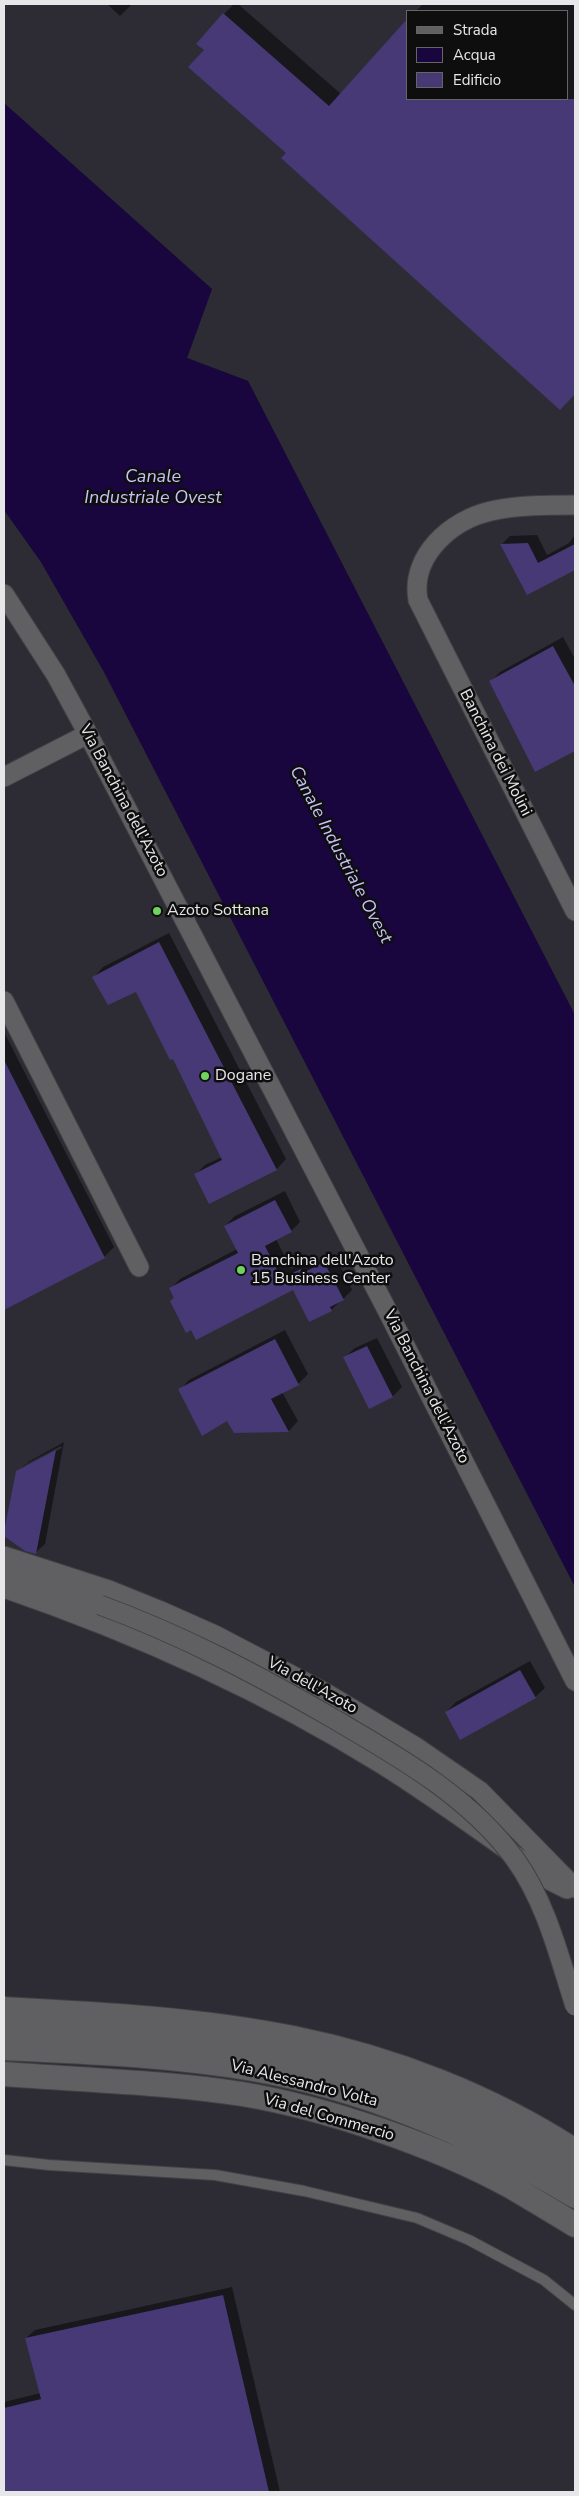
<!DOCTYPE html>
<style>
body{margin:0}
#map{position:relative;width:579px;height:2496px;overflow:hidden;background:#242427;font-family:"Nunito Sans",sans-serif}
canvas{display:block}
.frame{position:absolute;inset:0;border:5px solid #e7e7e9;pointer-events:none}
.legend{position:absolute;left:406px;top:10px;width:162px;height:90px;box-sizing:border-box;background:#0e0e0f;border:1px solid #656566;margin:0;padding:6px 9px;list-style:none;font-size:15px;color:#e7e7e9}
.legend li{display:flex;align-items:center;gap:10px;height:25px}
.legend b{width:25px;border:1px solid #656566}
</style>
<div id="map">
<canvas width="579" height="2496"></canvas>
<div class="frame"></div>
<ul class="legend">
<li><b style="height:6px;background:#606063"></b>Strada</li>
<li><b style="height:14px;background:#19063e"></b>Acqua</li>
<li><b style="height:14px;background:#463975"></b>Edificio</li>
</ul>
</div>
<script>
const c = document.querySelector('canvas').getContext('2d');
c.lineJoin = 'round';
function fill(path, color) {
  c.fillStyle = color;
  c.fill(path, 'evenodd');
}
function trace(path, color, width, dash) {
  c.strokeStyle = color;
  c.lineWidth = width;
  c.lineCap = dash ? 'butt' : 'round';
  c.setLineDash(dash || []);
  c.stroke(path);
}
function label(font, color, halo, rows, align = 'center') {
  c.font = font + ' "Nunito Sans",sans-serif';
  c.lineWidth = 5;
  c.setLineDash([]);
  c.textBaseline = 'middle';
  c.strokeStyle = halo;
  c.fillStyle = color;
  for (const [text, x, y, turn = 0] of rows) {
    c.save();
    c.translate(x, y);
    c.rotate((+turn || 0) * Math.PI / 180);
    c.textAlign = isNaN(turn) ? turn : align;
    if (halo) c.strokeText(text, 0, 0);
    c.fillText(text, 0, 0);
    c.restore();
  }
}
fill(new Path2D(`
 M4 4H575V1015L248 381 187 358 212 289 4 103ZM408 11H568V99H408Z
 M4 510 41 562 104 672 575 1587V2492H4Z`), '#2d2c35');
fill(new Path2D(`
 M4 103 212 289 187 358 248 381 575 1015V1587L104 672 41 562 4 510Z`), '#19063e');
fill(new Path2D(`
 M107 4H132L120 16Z
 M234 4H238L341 94 408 99H568V11H416L423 4H575V393L560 409 287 153 205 49 224 14Z
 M537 535 547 555 569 543 575 535V569L527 593 502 544 510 536Z
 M563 637 575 659V749L536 770 490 682 500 672Z
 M169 933 286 1159 277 1169 210 1202 196 1174 205 1165 222 1157 173 1057 136 990 94 977 103 967Z
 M4 1032 114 1247 104 1257 4 1309Z
 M285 1191 300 1222 291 1231 276 1239 291 1269 311 1261 313 1265 334 1254 352 1290 343 1299 331 1310 293 1288 175 1297 171 1288 180 1279 237 1249 225 1226 235 1216Z
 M285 1330 308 1374 298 1384 282 1392 298 1421 289 1431 235 1432 228 1419 180 1390 189 1380Z
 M377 1338 402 1387 393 1396 369 1407 345 1357 355 1348Z
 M64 1442 45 1544 35 1553 18 1472 28 1462ZM61 1446 62 1448 24 1468V1465Z
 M530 1661 545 1688 535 1697 446 1712 456 1702Z
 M232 2287 280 2492H4V2402L41 2393 26 2338 35 2330Z`), '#0007');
fill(new Path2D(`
 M223 13 329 106 408 18V99H575V394L560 410 281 158 286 153 188 67 204 50 196 44Z
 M528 543 538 563 575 544V570L527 595 500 544Z
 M553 646 575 686V751L535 772 489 681Z
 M159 942 277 1170 209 1204 194 1174 222 1160 173 1059 170 1060 136 992 108 1005 92 977Z
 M4 1060 105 1258 4 1310Z
 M275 1200 292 1232 265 1246 281 1278 301 1269 303 1273 324 1262 344 1300 330 1307 332 1311 309 1322 293 1290 196 1340 191 1330 186 1333 170 1301 174 1298 169 1288 238 1253 224 1226Z
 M275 1339 299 1385 271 1399 289 1432 234 1433 227 1421 202 1436 178 1389Z
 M367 1346 393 1397 369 1409 343 1357Z
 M56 1450 36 1554 25 1551 4 1536V1532L16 1471Z
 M520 1670 536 1698 460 1740 445 1712Z
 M223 2295 269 2492H4V2408L41 2399 25 2338Z`), '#463975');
const service = new Path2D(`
 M4 2160 49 2165 215 2175 304 2191 417 2218 469 2240 544 2280 575 2305`);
const minor = new Path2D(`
 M575 505C548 505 518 505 491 511 451 520 410 556 418 600L575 911
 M4 594 56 675 88 734 387 1310 575 1681
 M4 777 88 734
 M4 1001 139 1267
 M4 1556 109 1590 161 1611 215 1635 324 1692 416 1747 480 1791 575 1888
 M4 1572 100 1605
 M4 1588C135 1633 262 1690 380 1763 438 1799 494 1841 551 1881L567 1889`);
const tertiary = new Path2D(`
 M4 2009C100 2014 198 2019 293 2038 392 2058 490 2096 575 2151
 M4 2026C81 2031 160 2034 237 2046 358 2064 471 2110 575 2171
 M4 2048C87 2052 171 2055 253 2069 369 2089 475 2136 575 2196
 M4 2074C81 2080 166 2082 242 2094 326 2108 435 2145 510 2186 532 2199 554 2212 575 2225`);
trace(service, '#424144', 12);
trace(minor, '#424144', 21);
trace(tertiary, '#424144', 26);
trace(service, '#606063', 10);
trace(minor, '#606063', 19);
trace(tertiary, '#606063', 24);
const minorBridge = new Path2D(`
 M100 1605C182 1635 258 1675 334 1719 399 1757 470 1797 515 1859 546 1902 559 1956 575 2006`);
trace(minorBridge, '#424144', 21, []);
trace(minorBridge, '#606063', 19);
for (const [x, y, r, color] of [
 [157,911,5,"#70d35f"],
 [205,1076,5,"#70d35f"],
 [241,1270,5,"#70d35f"]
]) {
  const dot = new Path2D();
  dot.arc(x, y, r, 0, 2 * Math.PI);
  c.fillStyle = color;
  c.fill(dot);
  trace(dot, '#0e0e0f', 2);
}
label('16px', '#e7e7e9', '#0e0e0f', [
 ["Banchina dei Molini",495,753,63],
 ["Via Banchina dell'Azoto",123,801,62],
 ["Via Banchina dell'Azoto",426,1387,63],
 ["Via dell'Azoto",312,1686,29],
 ["Via Alessandro Volta",304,2084,14],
 ["Via del Commercio",329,2118,16]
]);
label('16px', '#e7e7e9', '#0e0e0f', [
 ["Azoto Sottana",167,911],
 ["Dogane",215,1076],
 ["Banchina dell'Azoto",251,1261],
 ["15 Business Center",251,1279]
], 'left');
label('italic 18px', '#c9c2f9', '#0e0e0f', [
 ["Canale",153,478],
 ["Industriale Ovest",153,499],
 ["Canale Industriale Ovest",340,855,62]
]);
</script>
